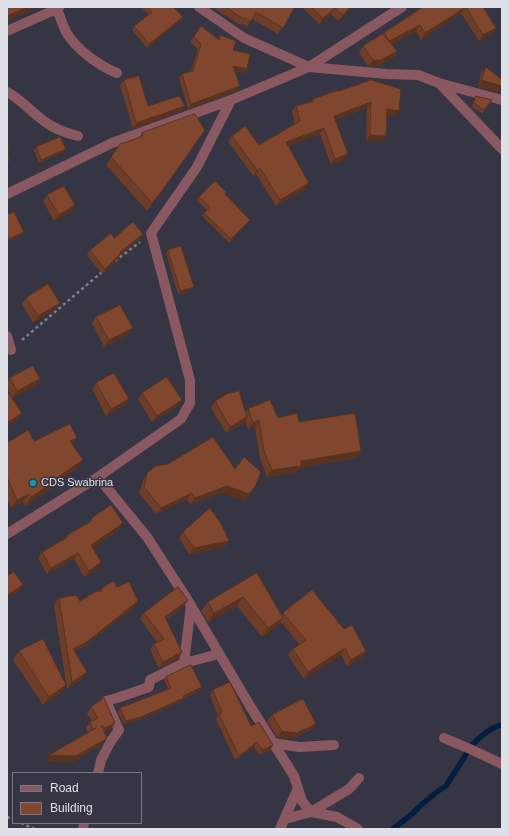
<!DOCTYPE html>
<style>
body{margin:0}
#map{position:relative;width:509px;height:836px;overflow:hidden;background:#353543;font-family:Arial,sans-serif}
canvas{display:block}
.frame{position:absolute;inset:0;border:8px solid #e0e0e9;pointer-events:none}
.legend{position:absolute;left:12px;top:772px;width:130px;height:52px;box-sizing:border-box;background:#353543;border:1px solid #797985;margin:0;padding:5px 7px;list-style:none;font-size:12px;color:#e0e0e9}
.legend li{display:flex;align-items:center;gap:8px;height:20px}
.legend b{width:20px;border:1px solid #797985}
</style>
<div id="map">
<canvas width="509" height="836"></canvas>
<div class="frame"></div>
<ul class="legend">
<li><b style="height:5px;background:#8a5861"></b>Road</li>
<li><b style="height:11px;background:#80472e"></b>Building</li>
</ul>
</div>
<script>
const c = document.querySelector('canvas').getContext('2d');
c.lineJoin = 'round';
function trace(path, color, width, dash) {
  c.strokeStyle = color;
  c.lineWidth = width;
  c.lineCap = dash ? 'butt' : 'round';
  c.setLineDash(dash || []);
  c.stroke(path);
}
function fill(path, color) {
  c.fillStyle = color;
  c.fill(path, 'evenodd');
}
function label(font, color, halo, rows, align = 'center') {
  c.font = font + ' Arial,sans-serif';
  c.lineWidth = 3;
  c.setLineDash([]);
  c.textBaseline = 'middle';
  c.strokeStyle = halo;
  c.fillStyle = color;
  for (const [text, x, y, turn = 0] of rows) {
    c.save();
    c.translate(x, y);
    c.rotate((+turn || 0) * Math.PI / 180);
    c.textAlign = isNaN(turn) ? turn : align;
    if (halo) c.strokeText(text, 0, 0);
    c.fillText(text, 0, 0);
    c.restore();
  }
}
trace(new Path2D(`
 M393 829 412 814 421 805 438 791 446 786 472 745C479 738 492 726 502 725`), '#021d3d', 5.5);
trace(new Path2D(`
 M115 261 140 242
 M22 340 102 272
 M7 817 13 819
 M21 823 35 829`), '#7f7f8b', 2.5, [3, 3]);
trace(new Path2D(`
 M199 7 244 38 309 67 387 74 418 75 439 83 502 100
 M53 11 58 12C61 19 63 26 66 32 76 49 99 66 117 73
 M7 31 59 8
 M440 84 502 149
 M7 92C21 99 31 112 44 121 54 129 66 133 78 136
 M7 194 112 143 231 100 309 67 402 7
 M7 336 11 350
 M98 477 147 537 187 599 250 706 294 776 302 801 311 812 337 817 358 829
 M7 534 98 477 181 419 190 403V380L151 233 197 167 231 100
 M184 663 219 654
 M444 738 470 749 502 764
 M273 743 299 747 334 745
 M98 773 101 760 111 741 119 730 106 701 117 698 149 687 150 680 184 663 191 605
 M285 819 311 812 349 789 359 778
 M83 829 84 823
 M280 829 298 788`), '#8a5861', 10);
fill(new Path2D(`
 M141 7H173L183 17 180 20 147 48 132 30 134 26 149 15Z
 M212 7H295L278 34 252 19 247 27 241 24 240 25Z
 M302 7H352L338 21 331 14 319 24Z
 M423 7H483L496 28 491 34 479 41 461 13 421 40 416 32 392 44 397 51 393 58 377 67 368 66 359 53 363 46 383 34 384 33Z
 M201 26 218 39 220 35 247 69 244 73 235 71 237 91 188 109 179 78 182 74 191 71 198 49 190 42Z
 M486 67 498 92 478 87 481 73Z
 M124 80 148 106 182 111 133 129 120 85Z
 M339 91 399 111 395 116 386 115 382 141H366L367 108 335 120 344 160 331 165 320 134 288 146 305 189 276 206 256 174 253 176 228 141 232 136 259 145 295 124 292 111 296 106 312 101 313 99Z
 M476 96 492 100 482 113 472 107 474 99Z
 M142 133 162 191 147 211 106 165 121 143H124L139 137Z
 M36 147 66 149 64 152 39 163 34 150Z
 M225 194 248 223 229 243 202 216 207 210 196 200 199 197Z
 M47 195 75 205 71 212 54 221 43 201Z
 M7 215 21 235 7 242Z
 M143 234 139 239 120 255 117 260 102 274 87 255 90 250 114 238Z
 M168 250 191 290 178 294 166 253Z
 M26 298 60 303 55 309 33 323 22 304Z
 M96 317 128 334 104 347 92 323Z
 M10 378 40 379 36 386 12 398 7 388V382Z
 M96 383 129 399 124 405 106 416 92 389Z
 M142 393 182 400 177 406 152 422 138 399Z
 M215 401 246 412 248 409 278 418 299 422 361 451 357 458 301 467 297 472 267 477 260 458 255 427 248 429 245 420 243 424 226 433 211 408Z
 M34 441 72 444 77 468 53 485 50 489 25 506 23 502 11 508 7 499V443Z
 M156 466 245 501 222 493 190 504 187 499 156 514 139 493 143 480 147 473Z
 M91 519 119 530 93 547 101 562 97 569 84 577 74 559 47 574 38 558 42 552 65 539 67 535 88 524Z
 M183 532 225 547 189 554 179 538Z
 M257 573 282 616 283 613 344 629 366 651 362 658 347 666 341 655 304 679 288 655 293 649 299 644 281 622 277 627 262 637 237 606 208 622 201 611 208 602Z
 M117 587 133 608 82 648 75 652 82 679 67 689 54 605 59 598 80 601 99 592 101 589Z
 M188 600 183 606 166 620 178 659 159 668 150 650 154 644 157 642 140 619 144 613Z
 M19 651 66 685 61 693 43 705 13 660Z
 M166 677 202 687 200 690 184 698 182 701 139 720 124 724 118 712 120 708 168 689 164 680Z
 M213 690 251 726 273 745 270 750 260 755 254 747 235 760 216 719 218 716 210 695Z
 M91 707 111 729 104 732 101 745 72 762 45 761 88 733 86 728 90 722 92 721 87 713Z
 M272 715 311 730 292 739 277 737 267 721Z`), '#6e3d28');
fill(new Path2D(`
 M27 7H38L7 21V16Z
 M350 7H352L338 21 343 15Z
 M466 7 461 13 421 40 425 33Z
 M335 8 331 14 319 24 323 18Z
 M183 17 180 20 147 48 149 44Z
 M420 25 416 32 385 48 389 41Z
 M496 28 491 34 479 41 483 35Z
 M397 51 393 58 377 67 368 66 373 60Z
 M233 66 247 69 244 73 230 70Z
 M482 80 502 86V87L498 92 478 87Z
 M240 86 237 91 188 109 191 104Z
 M371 102 367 108 330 122 334 116Z
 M185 106 182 111 133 129 136 123Z
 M387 109 399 111 395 116 383 115Z
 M324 128 320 134 282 148 286 142Z
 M370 135 386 136 382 141H366Z
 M66 149 64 152 39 163 41 160Z
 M348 154 344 160 331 165 335 159Z
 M260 168 256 174 253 176 257 170Z
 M309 183 305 189 276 206 280 200Z
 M162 191 147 211 152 203Z
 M75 205 71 212 54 221 59 215Z
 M250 220 248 223 229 243 231 239Z
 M24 232 21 235 7 242 9 239Z
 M143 234 139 239 120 255 117 260 102 274 105 269 120 252Z
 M194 287 191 290 178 294 180 291Z
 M60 303 55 309 33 323 38 316Z
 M133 328 128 334 104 347 109 340Z
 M40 379 36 386 12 398 17 391Z
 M129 399 124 405 106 416 111 409Z
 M182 400 177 406 152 422 157 416Z
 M22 413 18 419 7 426V424L9 422Z
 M247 417 243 424 226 433 230 427Z
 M259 420 255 427 248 429 253 423Z
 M77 438 71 446 70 441Z
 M361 451 357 458 301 467 297 472 267 477 272 470 301 461Z
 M83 460 77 468 53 485 50 489 25 506 31 497Z
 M227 486 255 487 245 501 222 493 190 504 195 498Z
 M192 493 187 499 156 514 161 508Z
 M29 494 23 502 11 508 17 500Z
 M123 523 119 530 87 551 91 545Z
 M229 541 225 547 189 554 194 548Z
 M78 553 74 559 47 574 51 568Z
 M101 562 97 569 84 577 89 571Z
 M23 585 18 592 7 598V595Z
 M243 597 237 606 208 622 214 613Z
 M188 600 183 606 160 624 165 617Z
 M138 601 133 608 82 648 68 657 73 649Z
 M283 618 277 627 262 637 268 628Z
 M345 648 341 655 304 679 308 672Z
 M366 651 362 658 347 666 351 660Z
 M182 652 178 659 159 668 163 662Z
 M87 672 82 679 67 689 72 682Z
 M66 685 61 693 43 705 49 697Z
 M202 687 200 690 181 699 183 696Z
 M184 698 182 701 139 720 124 724 126 721Z
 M115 723 111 729 101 734 105 728Z
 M316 724 311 730 292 739 277 737 282 731Z
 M106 739 101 745 72 762 45 761 49 755Z
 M257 742 254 747 235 760 239 756Z
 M273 745 270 750 260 755 263 750Z`), '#5a3220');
const building = new Path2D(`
 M7 7H27L7 16Z
 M147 7H173L183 17 149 44 134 26 152 12Z
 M226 7H295L283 28 256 12 251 21 245 18 244 19Z
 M312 7H350L343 15 335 8 323 18Z
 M423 7H483L496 28 483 35 466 7 425 33 420 25 389 41 384 33Z
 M201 26 219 40 220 35 236 41 233 50 250 54 247 69 233 66 240 86 191 104 182 74 193 71 201 44 194 37Z
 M383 34 397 51 381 60H373L363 46Z
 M486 67 502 80V86L482 80Z
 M139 76 148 106 179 96 185 106 136 123 124 80Z
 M371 80 401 89 399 111 387 109 386 136 370 135 371 102 334 116 348 154 335 159 324 128 286 142 309 183 280 200 260 168 257 170 232 136 245 126 259 145 300 121 296 106 314 101 313 99 339 90V91Z
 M476 96 492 100 484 110 474 103Z
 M195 114 205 130 162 191 152 203 111 157 121 143H124L143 136 142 133Z
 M7 131 9 161 7 162Z
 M60 137 66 149 41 160 36 147Z
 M215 181 226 192 225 194 250 220 231 239 204 213 210 207 199 197Z
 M64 186 75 205 59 215 47 195Z
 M14 212 24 232 9 239 7 235V215Z
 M133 222 143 234 120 252V254L105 269 90 250 111 233 114 238Z
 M181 246 194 287 180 291 168 250Z
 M48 284 60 303 38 316 26 298Z
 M120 305 133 328 109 340 96 317Z
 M33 366 40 379 17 391 10 378Z
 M114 373 129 399 111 409 96 383Z
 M167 377 182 400 157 416 142 393Z
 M7 391 22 413 9 422 7 419Z
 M239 391 247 417 230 427 215 401 227 394Z
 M270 400 278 418 297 413 299 422 355 413 361 451 301 461V466L272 470 264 451 259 420 253 423 248 409Z
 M70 424 77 438 70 441 83 460 55 479 56 481 31 497 29 494 17 500 7 477V443L28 430 34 441Z
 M213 437 235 469 244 457 261 472 255 487 249 494 227 486 195 498 192 493 161 508 144 487 147 473 156 466 168 464Z
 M111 505 123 523 91 545 101 562 89 571 78 553 51 568 42 552 68 537 67 535 92 521 91 519Z
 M210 508 222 525 229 541 194 548 183 532Z
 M14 572 23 585 7 595V576Z
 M257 573 283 618 268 628 243 597 214 613 208 602Z
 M114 581 117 587 129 582 138 601 88 641 73 649 87 672 72 682 59 598 76 595 80 601 95 592 102 591 101 589Z
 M178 587 188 600 165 617 182 652 163 662 154 644 164 639 144 613Z
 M312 590 344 629 352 625 366 651 351 660 345 648 308 672 293 649 306 640 283 613Z
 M43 639 66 685 49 697 19 651Z
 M191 665 202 687 183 696 184 698 141 717 126 721 120 708 171 688 166 677Z
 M230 682 251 726 259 722 273 745 263 750 257 742 239 756 219 714 222 713 213 690Z
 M104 698 115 723 105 728 103 726H101L107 737 106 739 76 756 49 755 96 728 93 729 90 722 98 718 91 707Z
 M303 699 316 724 297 733 282 731 272 715Z`);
fill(building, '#80472e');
trace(building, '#5a3220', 1);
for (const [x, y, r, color] of [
 [33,483,4,"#0f9aa8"]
]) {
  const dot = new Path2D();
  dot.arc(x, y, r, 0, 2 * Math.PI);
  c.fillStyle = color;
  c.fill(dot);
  trace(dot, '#353543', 1.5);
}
label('11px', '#e0e0e9', '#353543', [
 ["CDS Swabrina",41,483]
], 'left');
</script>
